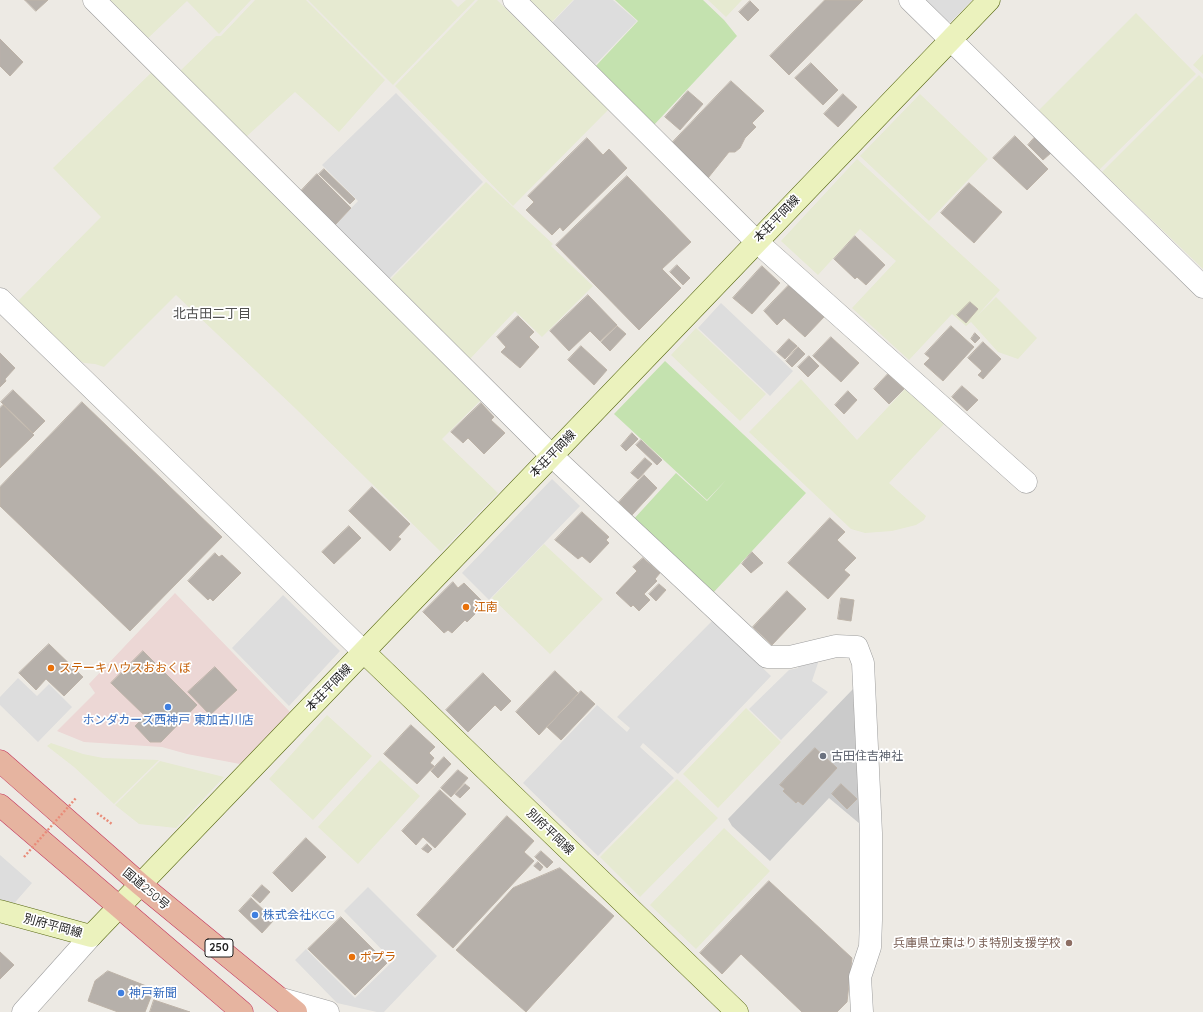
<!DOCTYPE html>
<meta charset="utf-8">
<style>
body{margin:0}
canvas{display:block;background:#edeae4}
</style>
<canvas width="1203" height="1012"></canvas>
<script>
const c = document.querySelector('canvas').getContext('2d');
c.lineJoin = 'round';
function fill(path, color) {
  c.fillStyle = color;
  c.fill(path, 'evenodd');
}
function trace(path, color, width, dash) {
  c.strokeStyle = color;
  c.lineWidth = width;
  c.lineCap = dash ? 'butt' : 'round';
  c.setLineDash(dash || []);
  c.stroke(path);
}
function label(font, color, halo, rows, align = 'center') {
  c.font = font + ' Quicksand,"Noto Sans JP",sans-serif';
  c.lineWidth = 3.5;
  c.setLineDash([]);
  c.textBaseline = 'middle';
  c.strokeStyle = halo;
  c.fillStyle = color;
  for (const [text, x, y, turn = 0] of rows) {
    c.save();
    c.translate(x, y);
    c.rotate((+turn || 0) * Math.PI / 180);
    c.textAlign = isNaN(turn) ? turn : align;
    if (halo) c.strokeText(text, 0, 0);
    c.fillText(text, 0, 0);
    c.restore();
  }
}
fill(new Path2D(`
 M175 593 292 714 240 764 187 754 162 747 84 742 57 731 95 693 89 684Z`), '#ecd7d5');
fill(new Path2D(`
 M853 689 860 824 829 798 770 861 732 826 728 819Z`), '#cbcbcb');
fill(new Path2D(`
 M107 0H251L219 34 187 1 145 41Z
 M255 0H306L385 80 339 132 295 92 246 137 179 72 216 36H221Z
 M308 0H451L458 7 466 0H475L393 85Z
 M478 0H497L609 109 513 206 395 86Z
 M525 0H573L549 25Z
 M708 0H742L726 17Z
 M1136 13 1196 74 1099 170 1038 111Z
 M1203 54V74L1193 65Z
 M153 71 484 397 442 439 498 493 441 552 296 409 176 295 104 367 95 364 84 363 67 353 14 305 101 217 53 168Z
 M1199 75 1203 79V269L1102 172Z
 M920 94 988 159 929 221 860 156Z
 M857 159 1000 290 976 317 996 297 1037 338 1018 359 998 352 971 322 966 326 952 314 909 360 852 308 896 261 860 229 818 275 781 241Z
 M486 182 553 244 551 246 593 286 542 337 515 311 469 360 390 280Z
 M696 328 766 394 740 421 671 355Z
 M801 379 857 440 905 389 944 424 889 483 926 516 924 520 916 525 892 531 865 533 851 529 749 432Z
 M544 544 603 599 550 654 492 598Z
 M746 708 781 742 718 808 683 774Z
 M327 715 372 756 313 820 269 779Z
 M51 743 83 754 103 758 159 760 114 804 74 767 47 746Z
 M380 760 420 796 358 864 318 827Z
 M160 761 224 777 176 828 139 824 115 805Z
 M677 779 718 818 640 897 600 857Z
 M724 828 770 871 696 949 650 905Z`), '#e6ead1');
fill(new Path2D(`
 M615 0H703L724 20 737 36 653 126 594 68 638 21Z
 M665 361 806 493 712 594 632 521 676 473 707 501 727 479 707 500 614 414Z`), '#c4e2af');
fill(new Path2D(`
 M574 0H613L637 21 593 67 550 25Z
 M919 0H972L951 22 939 20Z
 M396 93 483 182 389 279 333 227 358 201 322 165Z
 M721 303 793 371 770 396 698 328Z
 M552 479 580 506 489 600 462 573Z
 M283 595 340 651 289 706 232 648Z
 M713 620 771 676 678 774 643 743 640 747 674 778 598 856 523 783 597 705 627 732 630 728 617 717Z
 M817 658 818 663 812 681 828 692 781 740 749 709 789 670 798 668V661Z
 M18 678 37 696 49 684 72 707 38 742 0 705V697Z
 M0 855 32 883 11 907 0 904Z
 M368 887 437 956 384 1012H377L337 1003 295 960 306 949 355 998 393 961 344 911Z`), '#ddd');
const building = new Path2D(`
 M25 0H48L36 11Z
 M825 0H863L789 75 770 56Z
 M750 1 759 10 748 21 739 12Z
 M0 39 23 62 10 76 0 66Z
 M811 63 838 90 823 105 795 78Z
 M731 81 764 111 752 123 756 127 745 138 740 148 735 152H729L708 178 671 144Z
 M688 91 703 104 680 130 665 117Z
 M843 94 857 107 838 127 824 114Z
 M1015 136 1048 169 1027 190 993 158Z
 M1036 136 1052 152 1043 160 1028 145Z
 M587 138 603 155 609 149 627 168 563 231 560 227 552 235 526 210 534 202 528 196Z
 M324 169 355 199 350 204 319 174Z
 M317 174 351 208 335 225 301 191Z
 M627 176 691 242 662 269 681 288 639 330 556 245Z
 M969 183 1002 212 974 243 941 213Z
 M855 236 885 265 866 285 857 277 855 279 834 259Z
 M677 265 690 278 683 285 670 272Z
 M762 266 780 283 752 314 733 298Z
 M789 285 824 317 805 337 784 318 777 325 764 311Z
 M588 295 617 325 600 341 590 331 569 351 550 331Z
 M970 302 978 309 966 323 957 315Z
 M518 316 534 332 529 337 539 347 520 368 501 352 506 347 497 337Z
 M617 326 626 334 610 351 601 342Z
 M951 326 974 347 943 381 924 364 930 358 925 354Z
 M975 333 980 338 975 343 971 339Z
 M831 337 859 363 841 382 813 356Z
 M789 339 797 346 785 359 777 352Z
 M983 342 1001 359 983 379 978 375 982 371 968 358Z
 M581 346 607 370 594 385 568 360Z
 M798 347 805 354 792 367 786 361Z
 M0 353 15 368 5 379 6 381 0 387Z
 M809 356 819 366 808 377 798 367Z
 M888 374 904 389 889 404 874 389Z
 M962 386 978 400 967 411 952 397Z
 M13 390 45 421 33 433 1 402Z
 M848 391 857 400 844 414 835 405Z
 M82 402 222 537 130 631 0 506V487Z
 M481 403 494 417 491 420 505 433 484 454 468 438 463 443 451 432Z
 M3 405 34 435 0 468V408Z
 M632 433 638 439 626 451 621 446Z
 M641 440 662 460 657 465 636 445Z
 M645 458 652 464 638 479 631 473Z
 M644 475 657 488 632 515 619 502Z
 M372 487 410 524 398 537 401 539 390 551 349 511Z
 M582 512 609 537 606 540 609 543 590 563 582 556 578 559 555 540Z
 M830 518 845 532 837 540 856 558 844 570 850 575 828 599 788 563Z
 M349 526 361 538 334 564 322 552Z
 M752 552 763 563 751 573 742 564Z
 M215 553 219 557 222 555 241 573 213 601 210 598 208 600 188 581Z
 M643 558 660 573 655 579 657 581 644 594 650 600 639 611 633 605 631 607 616 593 637 571 633 567Z
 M453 582 458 588 464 583 485 604 467 622 465 620 452 633 448 630 444 633 423 612Z
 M659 584 666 590 656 601 649 594Z
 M787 591 806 609 772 645 753 627Z
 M841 598 854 600 851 621 838 619Z
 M49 644 83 677 64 696 46 679 36 690 19 673Z
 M143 651 197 705 161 742H150L135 726 145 716 111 683Z
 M215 667 237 690 210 715 188 692Z
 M555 671 578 693 539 735 516 712Z
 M483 673 511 701 501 711 495 705 468 732 446 710Z
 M581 691 595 704 561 740 547 727Z
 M411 725 435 747 429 753 434 758 430 763 434 766 417 784 384 754Z
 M815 748 837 768 803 805 798 801 796 803 783 791 785 789 780 785Z
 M444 757 451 764 438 778 431 771Z
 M458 770 468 778 451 797 441 788Z
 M465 784 470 788 460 798 455 794Z
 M841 784 857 799 847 809 832 794Z
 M440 790 466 814 435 848 423 837 416 845 402 831Z
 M507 816 534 841 524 852 534 861 453 948 417 915Z
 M306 838 326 857 292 892 273 873Z
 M427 844 432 849 428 853 422 849Z
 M541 851 553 862 547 868 535 857Z
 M538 862 543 867 540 871 534 866Z
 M560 868 614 916 526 1012 456 950 513 888Z
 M769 881 852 958 847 1002 837 1012H802L741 954 722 974 700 953Z
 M262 885 270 892 260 903 252 896Z
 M251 898 274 920 262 933 239 911Z
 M341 917 387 963 355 995 308 949Z
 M0 952 14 965 0 979Z
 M108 971 154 989 145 1012H118L88 1001 95 981Z
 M154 1000 190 1012H150Z`);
fill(building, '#b6b0aa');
trace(building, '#bdb3a8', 1);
const minor = new Path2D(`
 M94 0 551 455 767 657H790L836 646 857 647 863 663 871 833V920L870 947 860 977 862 1012
 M514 0 756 241 1026 482
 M910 0 1203 287
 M0 299 364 652`);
const tertiary = new Path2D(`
 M282 999 328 1012
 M23 1012 91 936`);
const secondary = new Path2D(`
 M364 652 737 1012
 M0 911 91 936 989 0`);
const trunk = new Path2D(`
 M0 761 140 884 296 1012
 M0 805 242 1012`);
trace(minor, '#9e9e9e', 23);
trace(tertiary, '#9e9e9e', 23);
trace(secondary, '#576711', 23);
trace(trunk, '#c4385e', 23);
trace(new Path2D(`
 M97 813 112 824`), '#e98c79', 2.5, [2, 2]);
trace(minor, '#fff', 22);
trace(tertiary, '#fff', 22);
trace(secondary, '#ebf2bd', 22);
trace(trunk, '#e6b4a0', 22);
trace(new Path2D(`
 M24 857 76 798`), '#e98c79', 2.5, [2, 2]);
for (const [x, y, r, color] of [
 [466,607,4,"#e8710a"],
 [51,668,4,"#e8710a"],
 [168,707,4,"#3f7fe0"],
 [823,756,4,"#6b7280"],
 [255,915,4,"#3f7fe0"],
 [1069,943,4,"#8d6e63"],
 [352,957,4,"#e8710a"],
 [121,993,4,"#3f7fe0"]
]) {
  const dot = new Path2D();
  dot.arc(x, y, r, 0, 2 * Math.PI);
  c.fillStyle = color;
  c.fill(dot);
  trace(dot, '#fff', 1.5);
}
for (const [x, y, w] of [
 [219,948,28]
]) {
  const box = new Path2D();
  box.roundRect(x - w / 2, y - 9, w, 18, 3);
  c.fillStyle = '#fff';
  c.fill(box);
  trace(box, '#1d1d1d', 1);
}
label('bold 11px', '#1d1d1d', null, [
 ["250",219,948]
]);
label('12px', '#1d1d1d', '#fff', [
 ["本荘平岡線",777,219,-46],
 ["本荘平岡線",553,454,-46],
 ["本荘平岡線",329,688,-46],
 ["別府平岡線",550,832,44],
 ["国道250号",146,889,40],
 ["別府平岡線",53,926,15]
]);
label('12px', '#c56008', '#fff', [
 ["江南",474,607],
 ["ステーキハウスおおくぼ",59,668],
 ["ポプラ",360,957]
], 'left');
label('12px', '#366cbe', '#fff', [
 ["ホンダカーズ西神戸 東加古川店",168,720,"center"],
 ["株式会社KCG",263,915],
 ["神戸新聞",129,993]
], 'left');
label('12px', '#5b616d', '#fff', [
 ["古田住吉神社",831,756]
], 'left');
label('12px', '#785e54', '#fff', [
 ["兵庫県立東はりま特別支援学校",1061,943]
], 'right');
label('13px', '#505050', '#fff', [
 ["北古田二丁目",212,314]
]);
</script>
